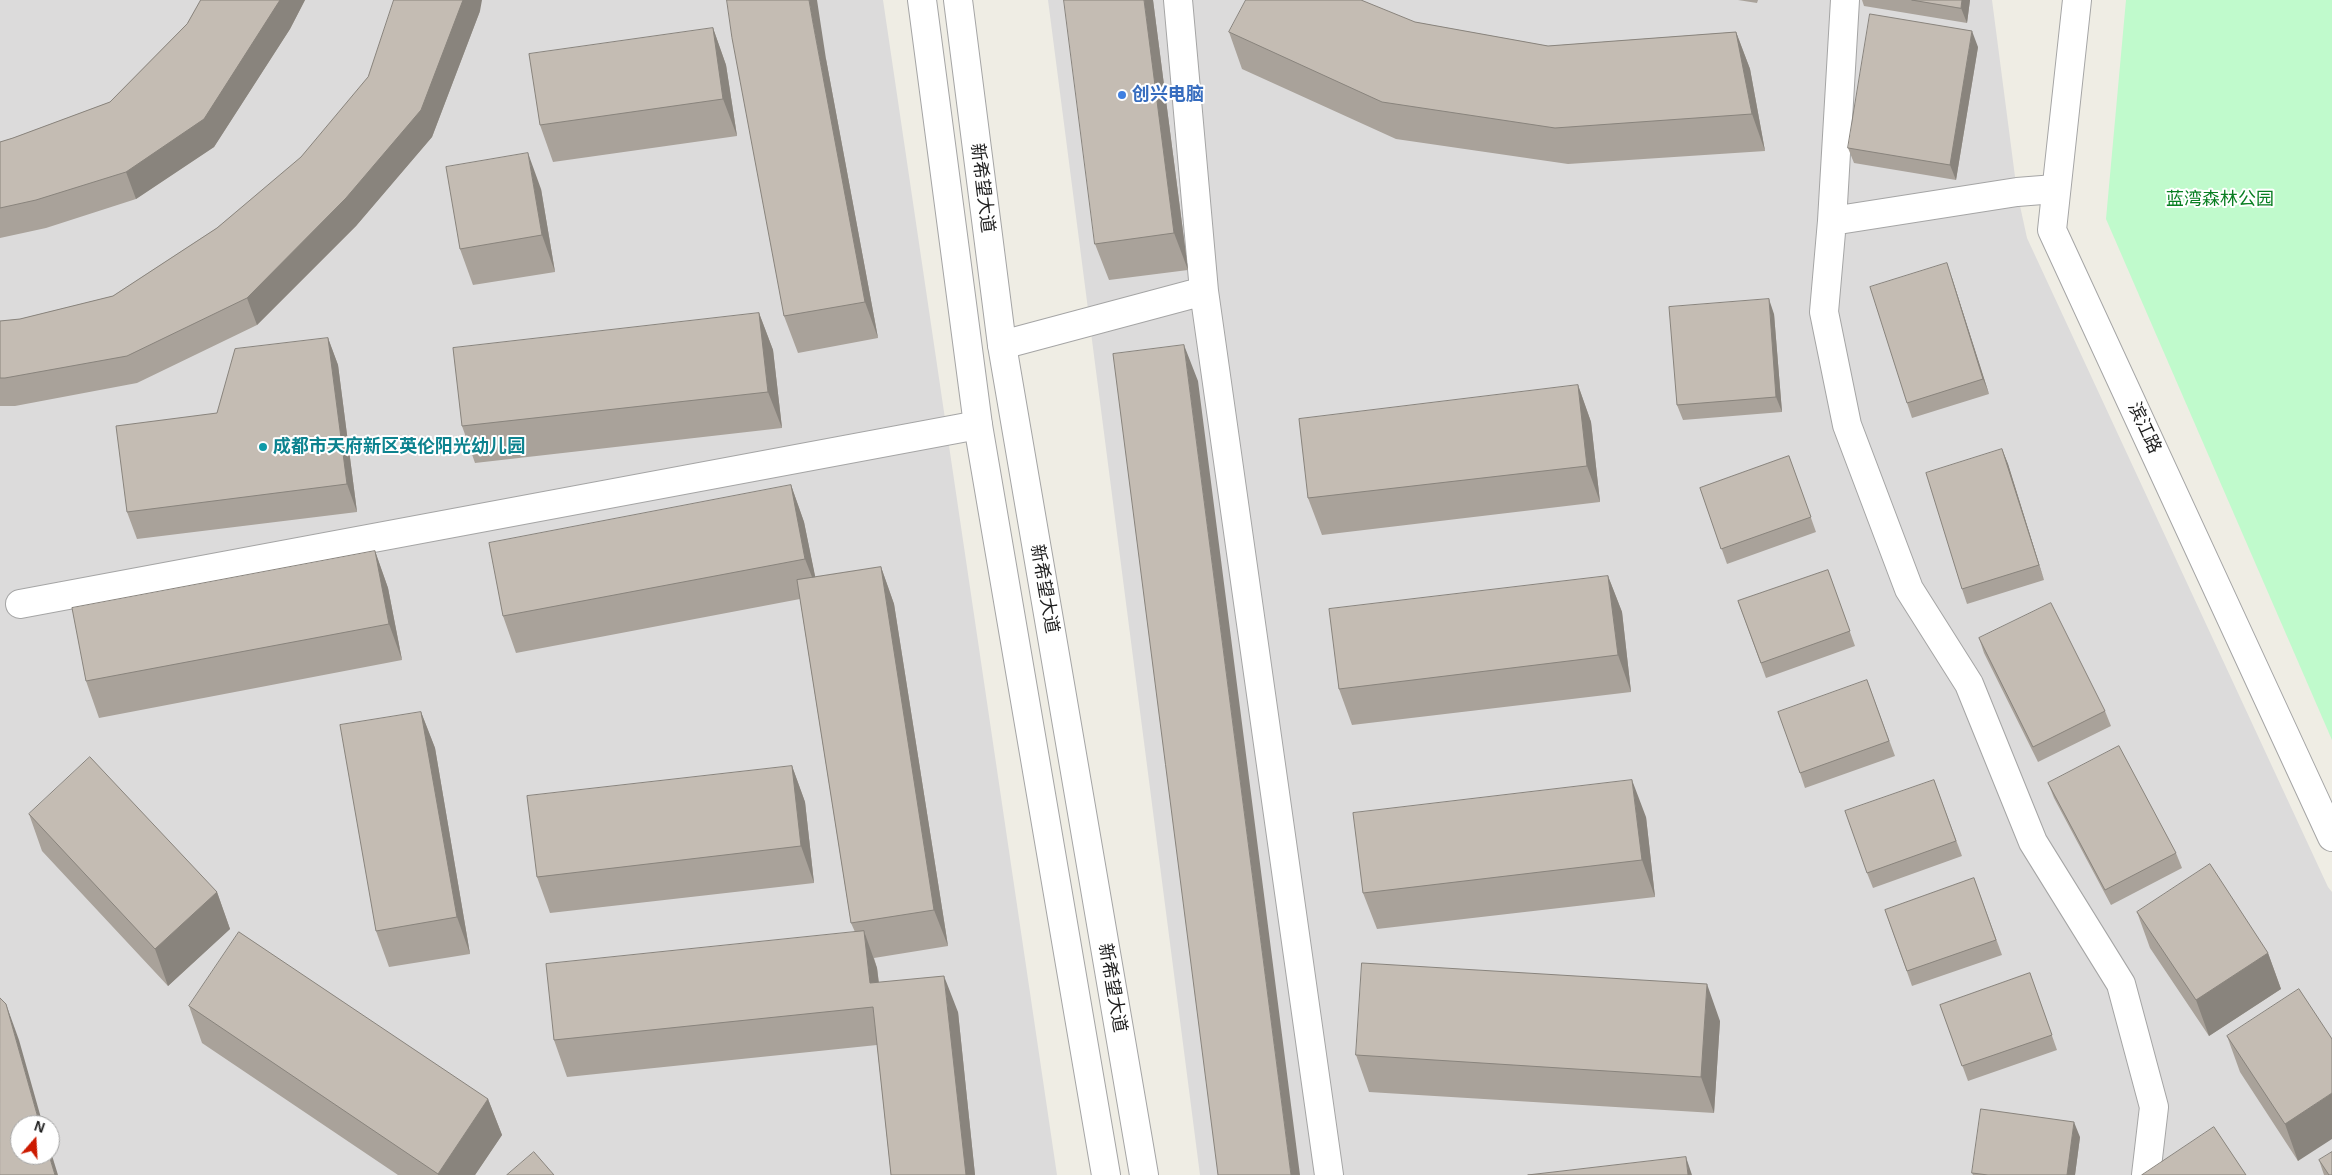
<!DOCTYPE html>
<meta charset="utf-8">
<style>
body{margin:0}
#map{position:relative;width:2332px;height:1175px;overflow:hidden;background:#efede4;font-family:Helvetica,sans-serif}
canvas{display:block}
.north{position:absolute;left:10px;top:1115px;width:50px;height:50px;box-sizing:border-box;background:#fff;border:1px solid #a5a5a5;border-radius:50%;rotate:19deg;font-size:14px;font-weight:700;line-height:20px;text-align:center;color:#1e1e1e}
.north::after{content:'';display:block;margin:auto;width:18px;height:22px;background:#cc1a00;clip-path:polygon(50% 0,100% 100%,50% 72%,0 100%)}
</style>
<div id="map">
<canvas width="2332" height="1175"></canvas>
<div class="north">N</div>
</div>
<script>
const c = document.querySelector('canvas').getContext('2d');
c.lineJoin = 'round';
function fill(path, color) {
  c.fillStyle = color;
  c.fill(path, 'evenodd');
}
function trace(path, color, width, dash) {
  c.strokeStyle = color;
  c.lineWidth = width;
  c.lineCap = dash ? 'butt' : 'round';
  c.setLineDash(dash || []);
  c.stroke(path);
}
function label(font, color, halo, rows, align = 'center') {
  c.font = font + ' Helvetica,"Noto Sans SC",sans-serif';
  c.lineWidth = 4;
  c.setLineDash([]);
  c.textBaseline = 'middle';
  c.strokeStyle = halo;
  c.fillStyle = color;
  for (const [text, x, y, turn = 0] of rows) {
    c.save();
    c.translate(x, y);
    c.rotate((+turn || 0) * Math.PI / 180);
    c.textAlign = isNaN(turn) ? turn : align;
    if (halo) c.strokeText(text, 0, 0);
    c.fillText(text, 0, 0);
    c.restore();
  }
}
fill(new Path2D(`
 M0 0H883L1057 1175H0ZM20 1125H50V1155H20Z
 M1048 0H1992L2017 192 2027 238 2328 887 2332 892V1175H1200Z`), '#dcdbdb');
fill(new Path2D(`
 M2126 0H2332V740L2106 219Z`), '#c0facc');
const minor = new Path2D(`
 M1845 0 1832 221 2017 192 2055 189
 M1832 221 1824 312 1847 425 1909 589 1969 684 2033 842 2121 984 2154 1107 2146 1175
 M1204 291 1329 1175
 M1002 345 1204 291 1178 0
 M20 604 978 425`);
const tertiary = new Path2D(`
 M922 0 978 425 1106 1175
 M958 0 1002 345 1144 1175
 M2077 0 2052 230 2332 837`);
trace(minor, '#a5a5a5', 30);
trace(tertiary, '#a5a5a5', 30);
trace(minor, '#fff', 28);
trace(tertiary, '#fff', 28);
fill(new Path2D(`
 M201 0H305L290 29 214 147 136 199 46 228 0 238V142L13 138 110 102 187 24Z
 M1153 0 1188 270 1109 280 1095 244Z
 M1738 0H1758L1757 3Z
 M1862 0H1970L1967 23 1864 6Z
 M480 11 432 137 356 226 257 325 137 383 15 406H0V321L20 319 113 296 217 228Z
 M1415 22 1548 46 1736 32 1750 69 1765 151 1568 164 1396 139 1242 69 1229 32Z
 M713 28 726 65 737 136 553 162 540 125Z
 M1978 47 1956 180 1854 163 1848 148Z
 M826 59 878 338 798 353 784 316Z
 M541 189 555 272 473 285 460 249Z
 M1952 278 1989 394 1912 418 1907 403Z
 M759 313 773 350 782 428 475 463 462 426Z
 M1774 314 1782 412 1683 420 1677 405Z
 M328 338 338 365 357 512 137 539 127 512 217 413Z
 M1578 385 1591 422 1600 502 1322 535 1308 498Z
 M2002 449 2008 464 2044 580 1967 604 1962 589Z
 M1789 456 1816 532 1727 564 1700 488Z
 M791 485 804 522 815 577 881 567 894 604 948 946 874 958 877 968 879 983 958 1012 975 1175H891L877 1045 567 1077 554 1040 855 932 851 923 800 599 516 653 503 616Z
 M375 551 388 588 402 660 99 718 86 681Z
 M1828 570 1855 646 1766 678 1738 601Z
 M1608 576 1622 612 1631 692 1352 725 1339 689Z
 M1979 638 2105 711 2111 726 2038 762 1984 653Z
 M1867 680 1895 756 1805 788 1800 773Z
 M421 712 435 748 470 954 389 967 376 931Z
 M792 766 805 802 814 883 550 913 537 877Z
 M1934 780 1962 856 1873 888 1867 873Z
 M2048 783 2176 853 2182 868 2111 905 2054 798Z
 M29 814 217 892 230 929 168 986 42 851Z
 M1646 817 1655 897 1377 929 1363 893Z
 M1974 878 2002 955 1912 986 1885 910Z
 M2137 912 2268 953 2281 989 2209 1036 2150 948Z
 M2030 973 2057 1050 1968 1081 1940 1005Z
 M189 1006 488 1099 502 1135 475 1175H398L202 1043Z
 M1720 1021 1714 1113 1369 1092 1356 1055Z
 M2227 1036 2332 1039 2298 1161 2240 1072Z
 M2080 1137 2075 1175H1973L1972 1173Z
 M2319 1160 2332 1175H2324Z`), '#a9a29a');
fill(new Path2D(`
 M280 0H305L290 29 214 147 136 199 126 172Z
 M463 0H482L480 11 432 137 356 226 257 325 247 298Z
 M809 0H817L826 59 878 338 865 302 813 23Z
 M1144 0H1153L1188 270 1174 233Z
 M1962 0H1970L1967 23 1961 8Z
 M713 28 726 65 737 136 723 99Z
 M1972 31 1978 47 1956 180 1950 165Z
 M1736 32 1750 69 1765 151 1752 114Z
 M528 153 541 189 555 272 542 235Z
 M1947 263 1952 278 1989 394 1983 379Z
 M1769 299 1774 314 1782 412 1776 397Z
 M759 313 773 350 782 428 768 392Z
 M328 338 338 365 357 512 347 484Z
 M1184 345 1198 381 1300 1175H1291Z
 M1578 385 1591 422 1600 502 1587 466Z
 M2002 449 2008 464 2044 580 2039 565Z
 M791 485 804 522 819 595 805 559Z
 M375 551 388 588 402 660 389 624Z
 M881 567 894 604 948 946 934 910Z
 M1608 576 1622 612 1631 692 1618 655Z
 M421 712 435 748 470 954 457 917Z
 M792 766 805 802 814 883 801 846Z
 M1632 780 1646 817 1655 897 1642 860Z
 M217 892 230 929 168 986 155 949Z
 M864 931 877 968 883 1020 870 983Z
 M2268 953 2281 989 2209 1036 2196 1000Z
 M944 976 958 1012 975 1175H966Z
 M1707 984 1720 1021 1714 1113 1701 1077Z
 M6 1004 19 1040 43 1125H40Z
 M2332 1093V1139L2298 1161 2285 1124Z
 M488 1099 502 1135 475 1175H438V1174Z
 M2074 1122 2080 1137 2075 1175H2067Z
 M50 1149 58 1175H55L49 1155H50Z
 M1686 1157 1692 1175H1688Z`), '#89847d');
const building = new Path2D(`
 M201 0H280L204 119 126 172 36 200 0 208V142L13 138 110 102 187 24Z
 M394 0H463L421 110 346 198 247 298 127 356 5 378H0V321L20 319 113 296 217 228 301 157 368 77Z
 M727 0H809L813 23 865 302 784 316 732 38Z
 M1064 0H1144L1174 233 1095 244Z
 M1246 0H1361L1415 22 1548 46 1736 32 1752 114 1555 128 1382 102 1229 32Z
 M1912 0H1962L1961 8Z
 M1870 14 1972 31 1950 165 1848 148Z
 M713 28 723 99 540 125 529 54Z
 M528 153 542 235 460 249 446 167Z
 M1947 263 1983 379 1907 403 1870 287Z
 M1769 299 1776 397 1677 405 1669 307Z
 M759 313 768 392 462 426 453 348Z
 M328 338 347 484 127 512 116 426 217 413 235 349Z
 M1184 345 1291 1175H1218L1113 354Z
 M1578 385 1587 466 1308 498 1299 419Z
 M2002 449 2039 565 1962 589 1926 473Z
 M1789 456 1811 517 1721 549 1700 488Z
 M791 485 805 559 503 616 489 543Z
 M375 551 389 624 86 681 72 608Z
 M881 567 934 910 851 923 797 580Z
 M1828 570 1850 631 1761 663 1738 601Z
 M1608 576 1618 655 1339 689 1329 609Z
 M2051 603 2105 711 2033 747 1979 638Z
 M1867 680 1889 741 1800 773 1778 712Z
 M421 712 457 917 376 931 340 725Z
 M2119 746 2176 853 2105 890 2048 783Z
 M90 757 217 892 155 949 29 814Z
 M792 766 801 846 537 877 527 796Z
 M1632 780 1642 860 1363 893 1353 813Z
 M1934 780 1956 841 1867 873 1845 811Z
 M2210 864 2268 953 2196 1000 2137 912Z
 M1974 878 1996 940 1907 971 1885 910Z
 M864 931 870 983 944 976 966 1175H891L873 1007 554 1040 546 964Z
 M239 932 488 1099 438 1174 189 1006Z
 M1362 963 1707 984 1701 1077 1356 1055Z
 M2030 973 2052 1035 1962 1066 1940 1005Z
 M2299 989 2332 1039V1093L2285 1124 2227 1036Z
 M0 998 6 1004 40 1125H20V1155H49L55 1175H0Z
 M1981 1109 2074 1122 2067 1175H1988L1972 1173Z
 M2214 1127 2246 1175H2142Z
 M534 1152 554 1175H507Z
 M2332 1152V1175H2329L2319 1160Z
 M1686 1157 1688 1175H1528Z`);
fill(building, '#c4bcb3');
trace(building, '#89847d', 1);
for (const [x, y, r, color] of [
 [1122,95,5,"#3f7fe0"],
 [263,447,5,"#0f9aa8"]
]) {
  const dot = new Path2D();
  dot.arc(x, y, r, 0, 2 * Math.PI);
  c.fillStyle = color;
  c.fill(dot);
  trace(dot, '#fff', 2);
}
label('bold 18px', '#366cbe', '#fff', [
 ["创兴电脑",1132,95]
], 'left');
label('18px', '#1e1e1e', '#fff', [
 ["新希望大道",982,188,83],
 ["滨江路",2144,428,65],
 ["新希望大道",1044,589,80],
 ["新希望大道",1112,988,80]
]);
label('18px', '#097f22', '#fff', [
 ["蓝湾森林公园",2220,200]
]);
label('bold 18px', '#0d838f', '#fff', [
 ["成都市天府新区英伦阳光幼儿园",273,447]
], 'left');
</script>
